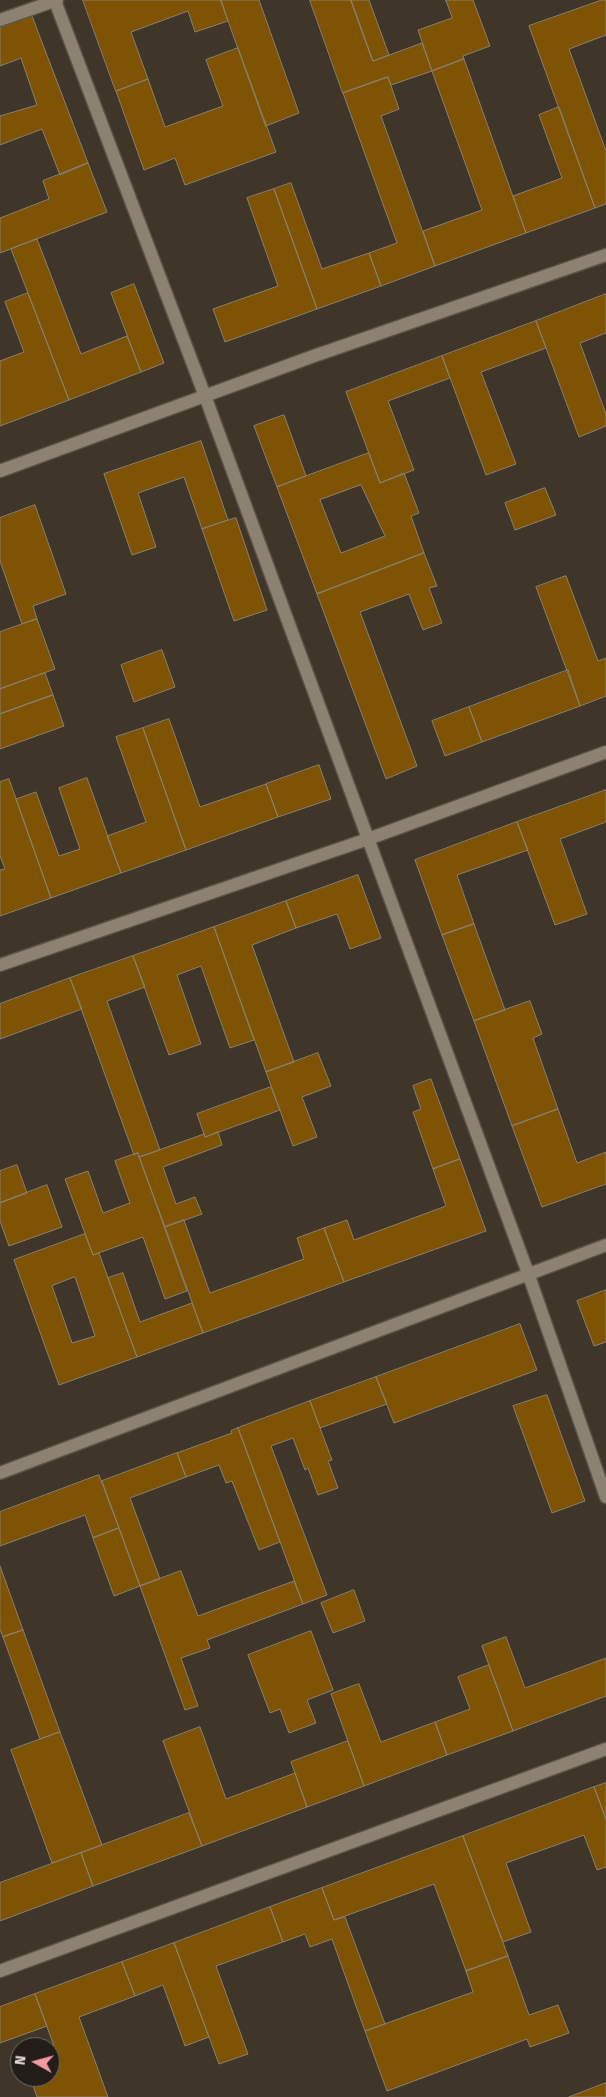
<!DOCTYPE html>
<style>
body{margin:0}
#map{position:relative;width:606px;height:2097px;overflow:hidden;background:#3f3528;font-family:"Fira Sans",sans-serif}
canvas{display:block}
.north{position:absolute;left:10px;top:2037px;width:50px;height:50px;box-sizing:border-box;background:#221d18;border:1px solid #6f6a64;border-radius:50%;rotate:277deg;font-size:14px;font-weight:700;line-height:20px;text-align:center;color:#e3ddd5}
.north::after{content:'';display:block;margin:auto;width:18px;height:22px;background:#f49aa2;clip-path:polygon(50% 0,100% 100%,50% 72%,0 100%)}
</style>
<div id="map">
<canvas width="606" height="2097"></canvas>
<div class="north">N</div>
</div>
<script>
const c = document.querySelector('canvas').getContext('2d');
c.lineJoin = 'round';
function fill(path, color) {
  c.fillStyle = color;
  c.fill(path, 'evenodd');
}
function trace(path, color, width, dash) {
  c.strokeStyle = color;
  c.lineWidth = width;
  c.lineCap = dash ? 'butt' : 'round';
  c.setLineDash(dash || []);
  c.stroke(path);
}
const building = new Path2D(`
 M83 0H221L228 21 195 32 188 11 131 32 148 79 116 91Z
 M221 0H259L299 113 266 126Z
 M310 0H351L373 61 422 43 432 71 391 85 388 77 343 93Z
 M351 0H369L389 55 373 61Z
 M446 0H473L490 46 463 56 464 59 432 71 418 30 452 18Z
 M602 0H606V35L569 49 606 151V204L595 208 529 26Z
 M32 16 88 163 60 175 42 129 0 145V116L37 105 21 58 0 66V28Z
 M238 48 276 152 185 185 175 158 144 170 116 91 148 79 165 127 223 106 206 60Z
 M464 59 526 233 435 266 423 231 482 210 432 71Z
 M388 77 399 109 381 116 435 266 381 286 369 253 397 243 343 93Z
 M559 107 595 208 526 233 513 196 562 178 539 115Z
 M88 163 107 212 0 253V218L49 199 43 181Z
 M291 183 322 269 369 253 381 286 317 309 274 189Z
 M274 189 317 309 225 342 213 309 278 286 247 198Z
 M37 239 81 354 127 336 141 372 69 400 11 249Z
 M134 284 164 363 141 372 111 293Z
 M28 293 69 400 0 426V361L24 352 5 302Z
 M606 294V333L580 343 606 414V426L579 437 536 321Z
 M536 321 546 348 481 372 516 464 486 475 442 356Z
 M442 356 450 378 388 401 414 470 380 483 346 392Z
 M284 415 306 476 277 487 254 426Z
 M201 441 228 520 202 529 184 477 138 493 156 547 132 555 104 474Z
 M369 453 380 483 404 473 419 513 411 516 424 553 317 594 277 487ZM361 485 385 536 341 553 320 500Z
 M545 488 556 515 515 530 505 503Z
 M35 505 66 594 33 606 37 619 22 624 0 561V518Z
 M236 518 267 610 234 621 202 529Z
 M424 553 437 586 429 588 442 623 423 630 409 594 360 612 417 766 386 779 317 594Z
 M566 576 598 661 606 658V696L580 706 536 587Z
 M37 619 55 669 0 689V632Z
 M162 650 175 687 134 702 121 665Z
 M568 670 580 706 482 742 469 707Z
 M45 673 53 695 0 714V689Z
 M53 695 64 726 0 749V714Z
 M469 707 482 742 445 756 432 721Z
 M169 719 200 807 266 784 278 817 186 850 143 728Z
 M143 728 186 850 121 873 107 836 146 822 116 737Z
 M319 765 331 799 278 817 266 784Z
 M87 778 121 873 51 898 16 799 36 792 59 856 80 849 59 788Z
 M9 779 51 898 0 916V870L5 869 0 856V782Z
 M606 790V822L560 839 587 914 555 925 517 822Z
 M517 822 528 850 457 875 474 924 442 935 415 860Z
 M358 875 381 938 350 949 337 914 296 928 286 901Z
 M286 901 296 928 252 945 294 1062 266 1072 214 927Z
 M474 924 505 1010 474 1021 442 935Z
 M214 927 254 1040 230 1048 201 966 177 975 201 1044 169 1055 133 956Z
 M133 956 145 987 107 1001 160 1150 139 1157 138 1153 134 1155 70 978Z
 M70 978 82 1009 0 1039V1004Z
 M530 1001 542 1034 533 1038 558 1109 512 1126 474 1021Z
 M318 1053 331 1086 302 1097 317 1137 293 1146 266 1072Z
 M431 1079 460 1159 433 1169 413 1112 421 1109 413 1086Z
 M271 1087 280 1110 205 1137 197 1114Z
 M558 1109 577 1163 606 1152V1184L542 1207 512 1126Z
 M218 1132 222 1145 163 1167 176 1204 195 1197 202 1214 165 1227 139 1157 204 1134 205 1137Z
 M138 1153 187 1291 165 1299 143 1237 93 1255 65 1179 88 1171 103 1213 130 1203 115 1161Z
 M460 1159 486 1231 344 1282 324 1228 347 1220 354 1240 446 1206 433 1169Z
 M17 1165 27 1193 0 1203V1171Z
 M47 1185 62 1227 9 1246 0 1221V1203Z
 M184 1220 210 1293 304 1259 297 1238 324 1228 344 1282 203 1333 165 1227Z
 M85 1234 93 1255 99 1253 137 1357 59 1385 14 1260ZM75 1277 95 1336 72 1343 52 1286Z
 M123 1273 140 1322 192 1303 203 1333 137 1357 108 1278Z
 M606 1290V1342L594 1346 577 1301Z
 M520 1324 537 1370 394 1423 376 1377Z
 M376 1377 387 1404 320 1428 310 1401Z
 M547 1395 585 1501 552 1513 513 1406Z
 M310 1401 332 1460 328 1461 338 1488 318 1495 308 1468 305 1470 293 1438 271 1446 327 1595 303 1604 238 1428Z
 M238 1428 280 1542 259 1550 232 1481 226 1483 219 1465 186 1477 177 1453 232 1433 231 1431Z
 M177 1453 186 1477 130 1498 160 1579 140 1586 102 1481Z
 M99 1475 119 1528 93 1538 85 1515 0 1546V1512Z
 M119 1528 140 1586 114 1596 93 1538Z
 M0 1566 23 1630 3 1637 0 1630Z
 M181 1571 198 1616 294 1581 303 1604 207 1640 210 1648 181 1658 198 1706 185 1710 140 1586Z
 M354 1590 365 1621 333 1633 321 1603Z
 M23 1630 60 1732 40 1739 3 1637Z
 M311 1631 333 1690 307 1700 316 1723 289 1733 280 1709 270 1713 248 1655Z
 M506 1637 525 1688 606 1658V1696L513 1731 482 1646Z
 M489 1665 513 1731 447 1755 435 1722 470 1709 458 1677Z
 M359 1684 381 1742 435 1722 447 1755 364 1786 331 1694Z
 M200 1727 226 1799 295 1773 307 1807 202 1846 163 1741Z
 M60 1732 102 1845 52 1863 11 1750Z
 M348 1741 364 1786 307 1807 291 1762Z
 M606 1783V1819L594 1787Z
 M594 1787 606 1819V1867L597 1870 584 1835 506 1863 531 1932 503 1942 463 1836Z
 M189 1813 202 1846 93 1886 81 1853Z
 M463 1836 508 1956 466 1971 434 1884 334 1920 322 1888Z
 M81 1853 93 1886 0 1921V1883Z
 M322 1888 334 1920 345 1917 385 2024 365 2031 332 1939 310 1947 305 1934 283 1942 270 1907Z
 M270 1907 283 1942 216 1966 248 2054 219 2064 174 1943Z
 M174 1943 209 2037 185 2046 163 1985 135 1996 122 1962Z
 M508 1956 529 2015 558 2005 569 2033 530 2047 527 2039 387 2091 365 2031 473 1992 466 1971Z
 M122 1962 135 1996 79 2017 108 2097H37L30 2077H50V2048L54 2046 35 1994Z
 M35 1994 47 2026 0 2043V2007Z
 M606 2083V2097H569Z`);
fill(building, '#7e5304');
trace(building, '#8a7f70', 1);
const street = new Path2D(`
 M55 1 205 396 528 1273 606 1497
 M0 20 57 0
 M0 471 311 357 606 255
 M0 965 368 839 606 752
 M0 1473 606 1245
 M0 1971 606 1749`);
trace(street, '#5b5247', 15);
trace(street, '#8d8172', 12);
</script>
